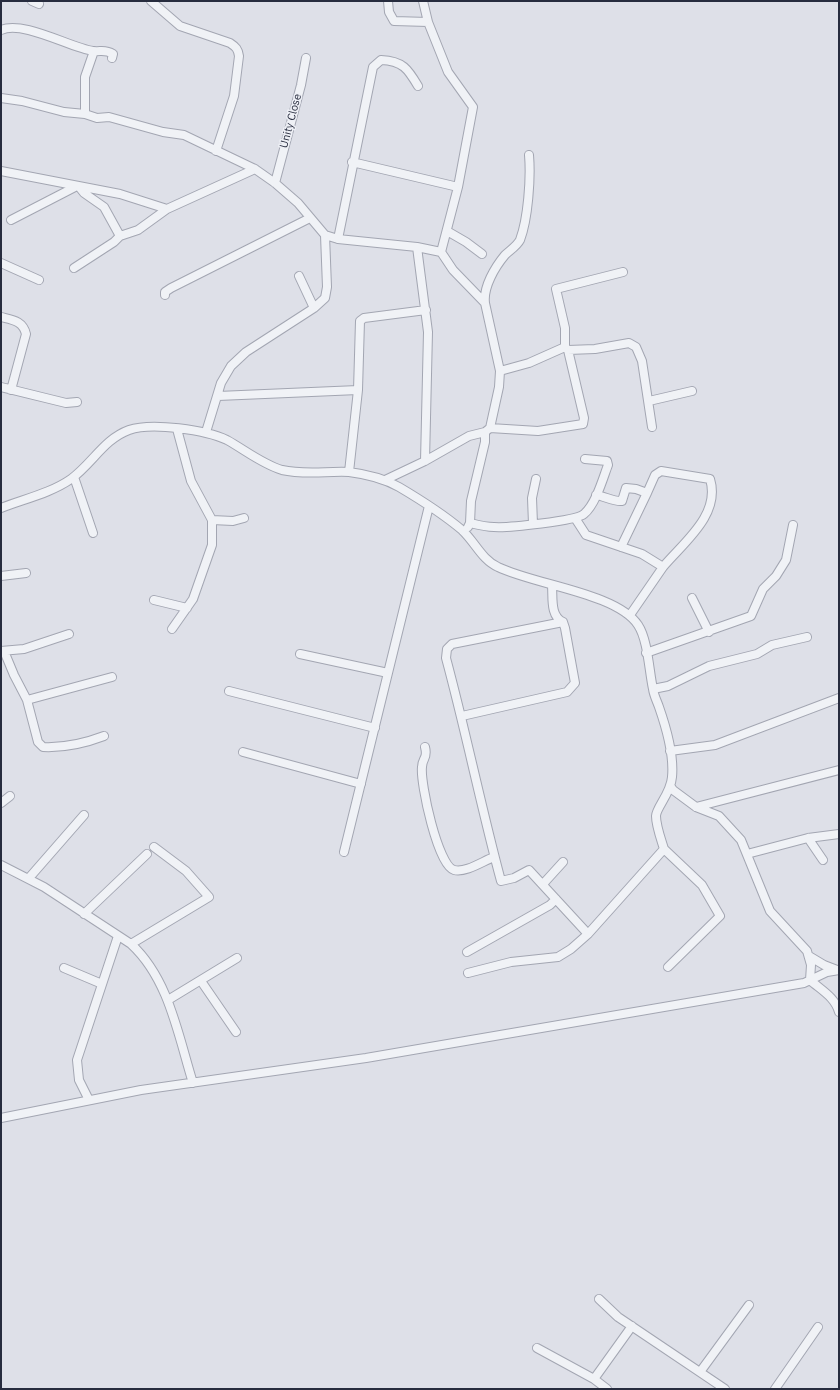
<!DOCTYPE html>
<style>
body{margin:0}
#map{position:relative;width:840px;height:1390px;overflow:hidden;background:#dee0e8;font-family:"IBM Plex Sans",sans-serif}
canvas{display:block}
.frame{position:absolute;inset:0;border:2px solid #272c3e;pointer-events:none}
</style>
<div id="map">
<canvas width="840" height="1390"></canvas>
<div class="frame"></div>
</div>
<script>
const c = document.querySelector('canvas').getContext('2d');
c.lineJoin = 'round';
function trace(path, color, width, dash) {
  c.strokeStyle = color;
  c.lineWidth = width;
  c.lineCap = dash ? 'butt' : 'round';
  c.setLineDash(dash || []);
  c.stroke(path);
}
function label(font, color, halo, rows, align = 'center') {
  c.font = font + ' "IBM Plex Sans",sans-serif';
  c.lineWidth = 3;
  c.setLineDash([]);
  c.textBaseline = 'middle';
  c.strokeStyle = halo;
  c.fillStyle = color;
  for (const [text, x, y, turn = 0] of rows) {
    c.save();
    c.translate(x, y);
    c.rotate((+turn || 0) * Math.PI / 180);
    c.textAlign = isNaN(turn) ? turn : align;
    if (halo) c.strokeText(text, 0, 0);
    c.fillText(text, 0, 0);
    c.restore();
  }
}
const minor = new Path2D(`
 M32 1 39 4
 M151 1 180 26 230 43C236 47 238 49 239 56L234 96 216 151
 M388 1 389 12 394 21 428 22 448 72 473 107 458 187 441 252
 M423 1 428 22
 M1 30C23 20 71 48 93 51 101 52 105 49 113 54L112 58
 M1 98 22 101 64 112 85 114 97 118 109 117 163 132 184 135 255 169 275 183 298 203 325 235 338 239 417 247 441 252 453 270 485 303 500 371 499 387 490 428 485 432V442L471 501 470 523
 M85 114V77L94 51
 M352 162 458 187
 M1 171 120 194 167 209
 M275 183 301 85 306 58
 M80 188 84 193 104 207 120 236
 M11 220 75 187
 M447 231 466 242 482 254
 M338 239 373 67 381 60C403 61 408 69 418 86
 M417 247 428 332 425 461
 M1 263 39 280
 M74 268 114 242 120 236 138 230 167 209 255 169
 M299 276 314 308
 M165 295V292L171 288 310 218
 M485 303C483 287 495 267 505 255 509 251 517 246 520 240 528 219 531 178 529 155
 M1 317C13 320 23 321 26 334L11 390
 M568 350 595 349 629 343 636 347 642 361 652 427
 M500 371 529 363 565 347
 M1 387 66 403 77 402
 M218 396 358 390
 M649 401 692 391
 M490 428 538 431 583 424 584 418 568 350 565 347V328L556 289 623 272
 M206 432 221 383 231 366 246 352 314 308 325 298 327 287 325 235
 M349 472 358 390 360 321 364 318 426 310
 M74 477 93 533
 M385 480 425 461 469 436 485 432
 M1 508C24 499 51 493 71 479 92 464 104 439 129 430 152 422 206 430 227 440 245 450 262 464 282 470 304 475 327 471 349 472 365 474 385 479 399 487 421 500 443 514 462 530 475 542 482 560 498 567 535 585 617 593 638 625 648 640 649 671 653 689 654 696 657 701 659 707 666 727 674 757 672 777 671 793 656 808 656 816 656 826 661 839 664 849
 M575 518 586 535 642 554 663 567C683 543 721 515 710 479L661 471 655 475 647 493 636 489 626 488 622 501C614 502 604 496 596 495
 M212 520 233 521 244 518
 M533 524 532 498 536 479
 M468 527 470 523C478 525 486 527 494 527 508 528 576 521 584 514 596 504 603 478 608 465L607 461 585 459
 M621 547 647 493
 M1 576 26 573
 M692 598 709 632
 M154 600 187 608
 M630 615 663 567
 M563 622 452 644 447 649 446 658C466 732 481 807 501 881L514 878 529 870 588 934
 M172 629 193 599 212 545V520L191 481 177 429
 M1 651 24 649 69 634
 M4 651 14 675 27 700 38 742 43 747C65 748 83 744 104 736
 M646 653 751 616 763 589 776 576 786 560 793 525
 M300 654 388 673
 M653 689 668 686 709 666 757 654 772 645 807 637
 M229 691 375 728
 M27 700 112 677
 M462 716 567 692 575 683 565 628 563 622C550 616 553 598 552 586
 M425 747C428 759 422 758 422 767 420 783 438 866 454 870 466 873 483 861 494 857
 M670 751 715 745 839 698
 M243 752 361 784
 M671 787 673 790 696 807 719 816 741 840 770 911 807 951 811 965 810 980C821 990 835 997 839 1012
 M1 803 10 796
 M696 807 839 770
 M808 838 823 860
 M344 852 429 506
 M747 854 808 838 839 834
 M1 865 44 887 131 944C169 979 178 1035 193 1083
 M29 878 84 815
 M543 884 563 862
 M84 914 147 854
 M131 944 209 897 186 871 154 847
 M467 952 550 905 556 899
 M809 956 824 965 837 970
 M64 968 102 984
 M468 973 511 962 558 957 571 949 588 934 664 849 702 885 720 916 668 967
 M201 981 236 1032
 M168 1000 237 958
 M89 1100 79 1080 77 1060 118 936
 M1 1118 141 1090 366 1058 804 983 827 972 839 970
 M599 1299 618 1317 725 1389
 M537 1348 594 1379 607 1389
 M700 1372 749 1305
 M594 1379 632 1326
 M775 1389 818 1327`);
trace(minor, '#a3a6b2', 10);
trace(minor, '#f0f2f6', 8);
label('11px', '#272c3e', '#edeff5', [
 ["Unity Close",291,121,-75]
]);
</script>
